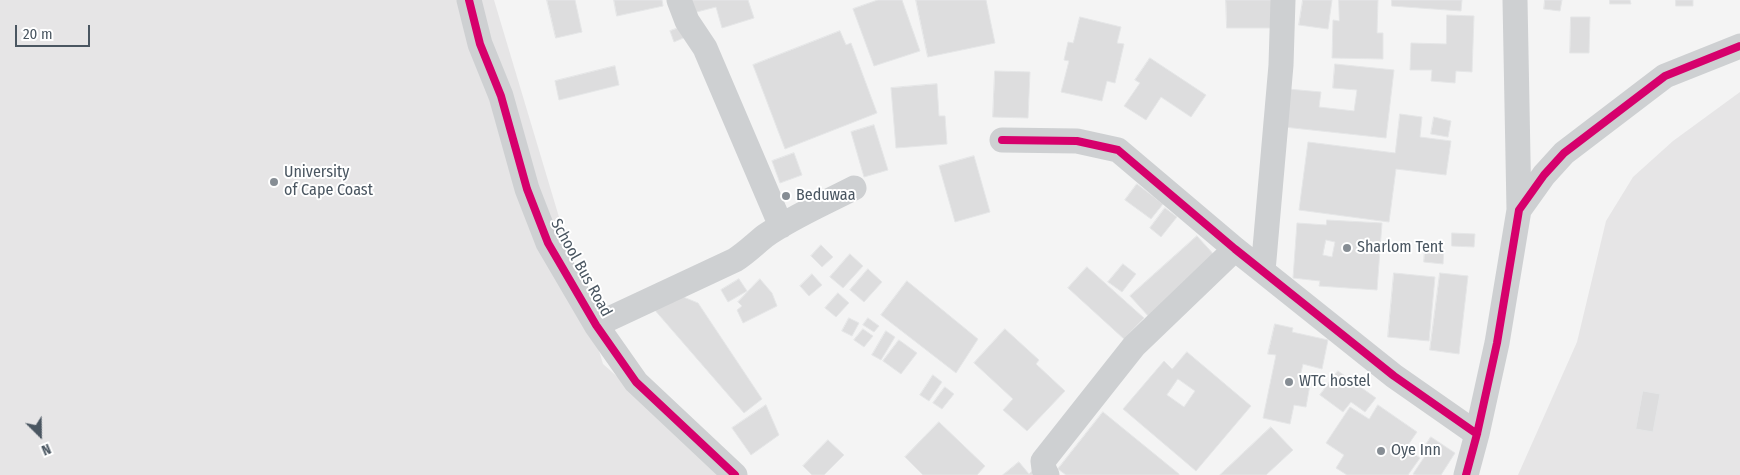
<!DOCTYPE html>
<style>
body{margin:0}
#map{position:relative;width:1740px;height:475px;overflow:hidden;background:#f4f4f4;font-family:"Fira Sans Condensed",sans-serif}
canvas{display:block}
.north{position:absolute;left:15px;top:410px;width:50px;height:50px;-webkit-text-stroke:4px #fff;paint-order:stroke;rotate:157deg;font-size:14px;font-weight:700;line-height:20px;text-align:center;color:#4a5661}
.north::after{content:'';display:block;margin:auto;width:18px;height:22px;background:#4a5661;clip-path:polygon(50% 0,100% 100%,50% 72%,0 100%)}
.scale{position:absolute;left:15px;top:25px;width:75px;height:22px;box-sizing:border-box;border:2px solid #4a5661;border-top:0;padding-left:6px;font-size:15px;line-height:18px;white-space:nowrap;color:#4a5661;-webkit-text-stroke:4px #fff;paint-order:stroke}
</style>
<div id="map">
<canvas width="1740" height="475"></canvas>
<div class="north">N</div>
<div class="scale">20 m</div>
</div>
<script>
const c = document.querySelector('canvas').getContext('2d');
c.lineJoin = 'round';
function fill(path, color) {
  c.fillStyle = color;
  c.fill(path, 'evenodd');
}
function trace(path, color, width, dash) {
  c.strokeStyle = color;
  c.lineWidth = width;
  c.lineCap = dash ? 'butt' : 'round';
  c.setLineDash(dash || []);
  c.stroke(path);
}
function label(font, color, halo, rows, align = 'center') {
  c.font = font + ' "Fira Sans Condensed",sans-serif';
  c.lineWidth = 4;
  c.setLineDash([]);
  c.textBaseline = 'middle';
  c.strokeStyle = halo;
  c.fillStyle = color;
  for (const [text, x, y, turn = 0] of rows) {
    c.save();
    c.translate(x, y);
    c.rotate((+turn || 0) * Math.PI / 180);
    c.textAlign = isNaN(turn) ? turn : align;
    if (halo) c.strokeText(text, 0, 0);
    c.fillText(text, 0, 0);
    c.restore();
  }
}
fill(new Path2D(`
 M0 0H494L603 364 728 475H0Z
 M1740 92V475H1518L1577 342 1606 221 1633 177 1673 141Z`), '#e6e5e6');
const building = new Path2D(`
 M547 0H575L582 32 556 38Z
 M614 0H662L663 6 617 16Z
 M690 0H748L754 18 722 28 716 7 693 13Z
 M878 0H902L920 51 874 66 853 9Z
 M916 0H986L995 43 928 57Z
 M1226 0H1272V28H1227Z
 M1303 0H1332L1328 29 1299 25Z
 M1339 0H1378L1377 33H1383V59L1332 58 1333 20 1339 21Z
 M1392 0H1462L1461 11 1392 6Z
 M1545 0H1562L1560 11 1544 9Z
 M1610 0H1630L1631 4H1610Z
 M1676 0H1693V6H1676Z
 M1447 15 1474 16 1472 72 1456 71 1455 83 1431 81 1432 70H1410L1411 43 1446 44Z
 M1080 17 1121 27 1117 43 1124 44 1115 83 1107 81 1102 101 1061 92 1069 61 1064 60 1068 42 1073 43Z
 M1571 17H1590L1589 53H1570Z
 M684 26 688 36 674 42 670 31Z
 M840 31 846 45 851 43 877 113 785 149 753 65Z
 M1150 58 1206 95 1191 117 1161 97 1146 120 1124 106 1140 83 1135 80Z
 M1335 64 1394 70 1386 138 1284 127 1288 89 1321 92 1319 107 1354 111 1357 90 1333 88Z
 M615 66 619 85 559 100 555 81Z
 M995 71 1030 72 1028 118 993 117Z
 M937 84 939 116H945L947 144 896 148 891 88Z
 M1400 114 1422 117 1420 137 1451 141 1446 175 1396 169 1389 222 1299 210 1308 142 1395 153Z
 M1434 117 1451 121 1448 137 1431 134Z
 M874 125 888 170 864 177 851 132Z
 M794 153 802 175 780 183 772 161Z
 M974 156 990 212 955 222 939 166Z
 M1137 184 1163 204 1151 219 1125 200Z
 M1165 208 1177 217 1161 237 1150 228Z
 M1327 220 1382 223 1377 290 1319 286 1320 281 1293 278 1297 223 1326 225ZM1326 240 1335 242 1332 257 1323 255Z
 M1452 233 1475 234 1474 247 1452 246Z
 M1197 236 1217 258 1150 318 1130 296Z
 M821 245 833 257 822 267 811 256Z
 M1425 246 1444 248 1443 264 1424 262Z
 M850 254 863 266 843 288 830 277Z
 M1123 264 1136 274 1122 292 1108 282Z
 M1087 267 1144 318 1124 339 1068 288Z
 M868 269 882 282 864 302 850 290Z
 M1394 273 1435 277 1429 341 1388 337Z
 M1440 273 1468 276 1459 354 1430 350Z
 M812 274 822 285 809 296 800 286Z
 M739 279 747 291 728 302 721 290Z
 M760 279 772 293 777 306 743 323 737 310 742 306 738 302Z
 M907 281 978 339 956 373 881 315Z
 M838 293 849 303 836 317 825 308Z
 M676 294 698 303 762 399 744 413 653 308Z
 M849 318 859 323 852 336 842 331Z
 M868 318 879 326 874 332 863 325Z
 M1275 324 1293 328 1292 332 1328 340 1322 369 1303 364 1300 377 1311 379 1306 407 1294 405 1290 424 1263 418 1276 355 1268 354Z
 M863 329 873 336 864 347 854 340Z
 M1005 329 1039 360 1036 364 1065 391 1027 431 1003 410 1013 399 974 363Z
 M886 331 895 337 881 360 872 355Z
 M899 340 917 353 901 374 883 361Z
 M1187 352 1251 406 1196 471 1123 409 1164 361 1172 369ZM1178 379 1195 391 1184 407 1167 395Z
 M1338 371 1376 398 1365 412 1351 402 1343 412 1320 395Z
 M933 375 942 382 929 401 920 395Z
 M945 387 954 394 942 409 933 403Z
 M1643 391 1660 394 1653 432 1636 429Z
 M766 405 779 435 751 455 732 428Z
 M1378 405 1417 432 1406 448 1420 458 1408 475H1347L1336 468 1344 455 1326 443 1350 407 1369 419Z
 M1103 412 1179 474V475H1066L1058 469Z
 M939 422 985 466 977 475H923L905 457Z
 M1271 427 1293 450 1266 475H1220Z
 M1431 437 1455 453 1441 475H1416L1413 474 1425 456 1420 453Z
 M828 440 844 455 824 475H812L803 466Z
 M1019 462 1029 474 1032 471 1037 475H1003Z`);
fill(building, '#ddddde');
trace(building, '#e5e6e7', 1);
trace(new Path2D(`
 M469 0 480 44 501 96 527 189 548 243 596 325 636 382 735 475
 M679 0 687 21 705 48 781 226
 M1515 0 1519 210
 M1002 140 1077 141 1118 150 1235 249 1394 376 1477 434
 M1263 271 1281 65 1283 0
 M596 325 735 260C746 253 755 244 765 236 792 217 825 203 854 188
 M1047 475 1044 469 1043 461 1134 346 1235 249
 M1466 475 1477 434 1497 343 1519 210 1544 175 1564 153 1665 76 1740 46`), '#ced0d2', 25);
trace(new Path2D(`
 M469 0 480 44 501 96 527 189 548 243 596 325 636 382 735 475
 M1002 140 1077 141 1118 150 1235 249 1394 376 1477 434
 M1466 475 1477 434 1497 343 1519 210 1544 175 1564 153 1665 76 1740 46`), '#d6006c', 8);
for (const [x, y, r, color] of [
 [274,182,5,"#868d94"],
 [786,196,5,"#868d94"],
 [1347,248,5,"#868d94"],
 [1289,382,5,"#868d94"],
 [1381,451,5,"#868d94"]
]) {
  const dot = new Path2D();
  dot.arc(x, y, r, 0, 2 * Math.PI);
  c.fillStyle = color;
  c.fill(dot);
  trace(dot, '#fff', 2);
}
label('16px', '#4a5661', '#fff', [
 ["University",284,173],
 ["of Cape Coast",284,191],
 ["Beduwaa",796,196],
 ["Sharlom Tent",1357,248],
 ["WTC hostel",1299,382],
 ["Oye Inn",1391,451]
], 'left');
label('16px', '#4a5661', '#fff', [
 ["School Bus Road",581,268,61]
]);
</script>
